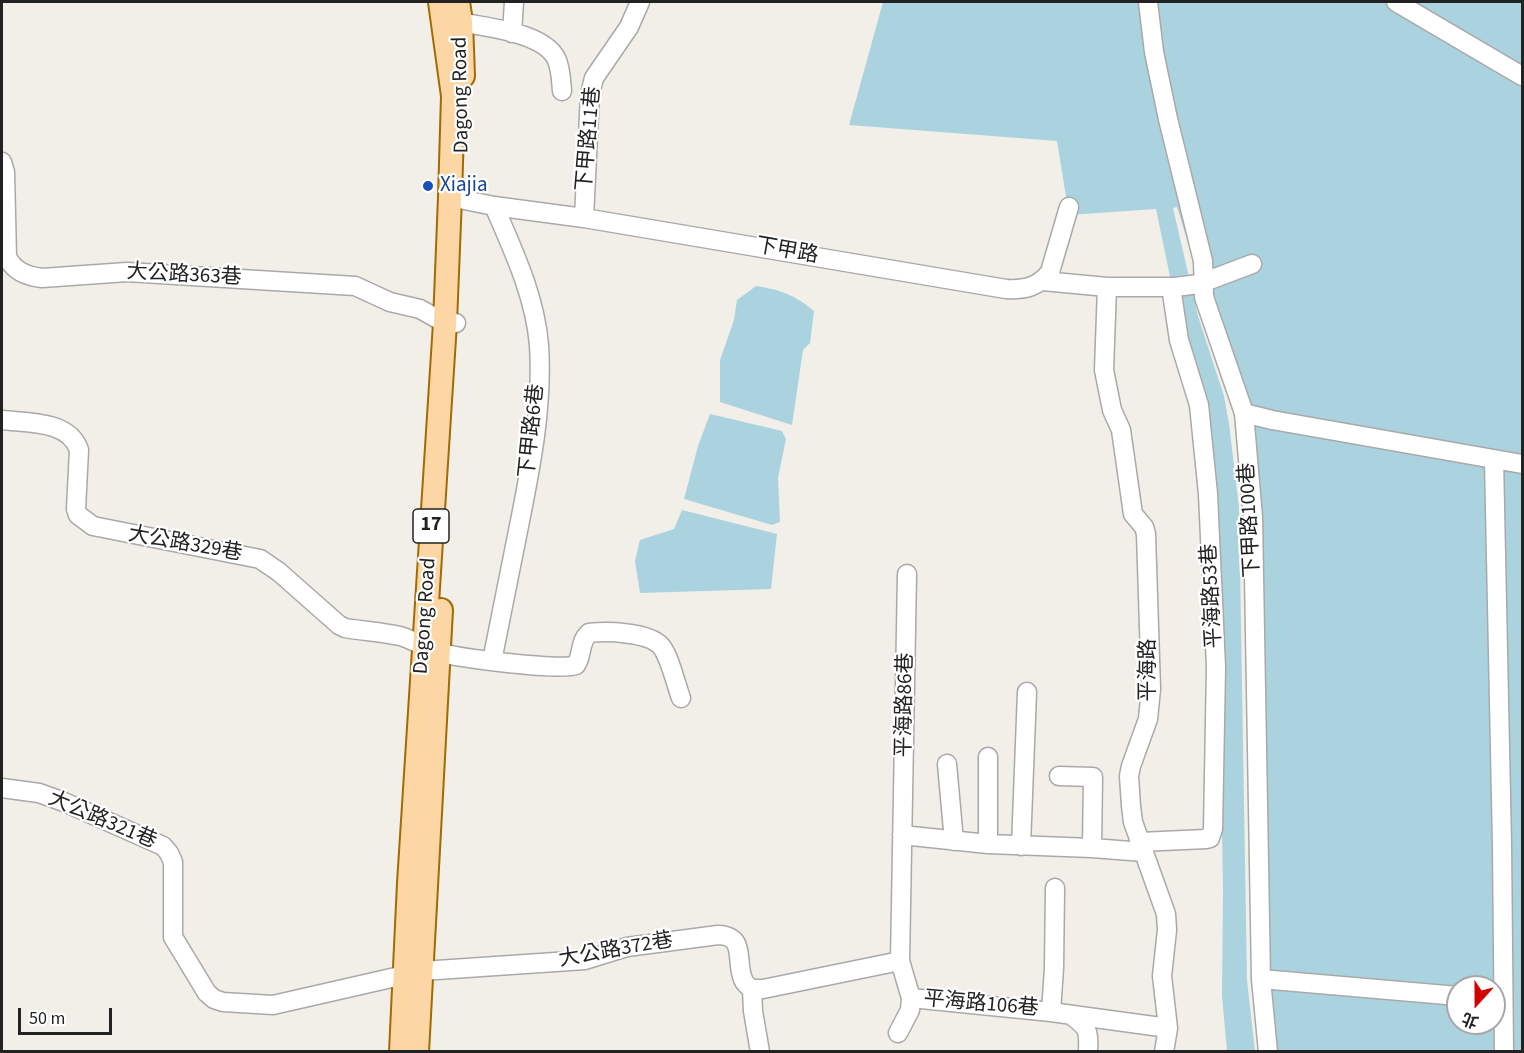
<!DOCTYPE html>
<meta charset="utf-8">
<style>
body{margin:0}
#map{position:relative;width:1524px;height:1053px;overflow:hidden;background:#f2efe9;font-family:"Source Sans 3","Noto Sans TC",sans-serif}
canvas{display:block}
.frame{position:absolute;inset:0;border:3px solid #222;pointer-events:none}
.north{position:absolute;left:1446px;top:975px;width:60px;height:60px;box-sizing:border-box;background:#fff;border:2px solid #a7a7a7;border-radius:50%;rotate:201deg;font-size:16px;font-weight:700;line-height:24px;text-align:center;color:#222}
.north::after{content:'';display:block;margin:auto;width:21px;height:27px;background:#d40000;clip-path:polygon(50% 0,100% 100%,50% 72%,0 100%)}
.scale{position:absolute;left:18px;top:1008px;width:94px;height:27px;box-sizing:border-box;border:3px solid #222;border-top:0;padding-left:8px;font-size:18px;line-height:21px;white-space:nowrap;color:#222;-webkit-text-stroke:4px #fff;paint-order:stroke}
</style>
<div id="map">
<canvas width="1524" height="1053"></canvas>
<div class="frame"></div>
<div class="north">北</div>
<div class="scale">50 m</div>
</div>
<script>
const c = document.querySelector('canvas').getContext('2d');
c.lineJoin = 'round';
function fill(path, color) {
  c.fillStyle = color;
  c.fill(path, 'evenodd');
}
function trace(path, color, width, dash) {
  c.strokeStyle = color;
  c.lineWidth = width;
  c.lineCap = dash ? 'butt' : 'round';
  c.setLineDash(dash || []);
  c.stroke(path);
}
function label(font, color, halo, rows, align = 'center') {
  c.font = font + ' "Source Sans 3","Noto Sans TC",sans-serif';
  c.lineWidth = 4.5;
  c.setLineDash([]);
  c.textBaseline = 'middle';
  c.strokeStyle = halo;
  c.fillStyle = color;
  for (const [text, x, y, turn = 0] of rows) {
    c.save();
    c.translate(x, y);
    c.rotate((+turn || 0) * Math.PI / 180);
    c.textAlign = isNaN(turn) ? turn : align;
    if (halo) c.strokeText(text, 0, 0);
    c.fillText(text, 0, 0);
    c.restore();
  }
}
fill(new Path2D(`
 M883 2H1522V1051H1266L1259 514 1225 363 1177 207 1173 208 1198 316 1224 396 1229 424 1239 507 1247 980 1255 1051H1227L1222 996 1223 889 1216 498 1156 209 1069 215 1057 141 849 125ZM1458 987H1494V1023H1458Z
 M756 286C781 290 795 295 814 311L810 343 803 350 792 425 720 402V360L734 320 737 300Z
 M710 414 782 431 786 439 778 478 780 522 772 525 684 499 698 446Z
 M682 510 777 534 771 589 640 593 635 561 640 540 674 529Z`), '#aad3df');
const minor = new Path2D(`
 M1148 2 1154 52 1168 119 1203 261 1204 297 1244 413 1253 517 1261 979 1268 1052
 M1396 2 1522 76
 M461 22C487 28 542 32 556 58 561 68 561 80 562 91
 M512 33 514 2
 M2 162 5 172 7 257C14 271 26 276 42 278L127 272 355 286 390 302 420 309 445 323H456
 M450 197 494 206 584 218 1006 289C1025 290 1038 287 1050 272L1069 207
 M584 218 590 94 594 78 629 27 640 2
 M1043 281 1107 287H1175L1199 284 1252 264
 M1107 287 1104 370 1112 410 1121 430 1133 514 1144 527 1146 534 1151 689 1148 719 1131 766 1129 776 1131 806 1133 822 1166 914 1167 930 1162 976 1168 1028 1164 1052
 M1244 413 1272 420 1522 464
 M2 420C27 423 69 420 79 450L76 509 78 515 93 526 260 559 279 572 339 625 345 628C363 631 382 632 400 636 413 640 425 647 438 652 457 658 560 671 576 665 583 654 579 642 589 633 607 631 648 632 661 646 670 657 676 685 681 698
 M1494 459 1502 845 1504 1052
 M492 661C501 616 510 571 519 526 531 466 543 406 539 345 535 296 513 250 494 206
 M988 757V844
 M947 764 954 841
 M1059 776 1093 777 1092 848
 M2 788 39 793 64 802 163 846 169 853 173 862V937L207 993 214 999 223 1002 273 1005 422 971 585 960 627 947 718 935C747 936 735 961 743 979 744 983 748 986 752 989
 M902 835 988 844 1092 848 1144 852
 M1140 842 1206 839 1210 838 1213 829 1216 667 1208 494 1199 405 1179 340 1171 287
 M1021 846 1027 692
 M1261 979 1458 996
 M752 989H763L900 961
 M752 989 753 1011 760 1052
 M911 998 1051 1012 1168 1028
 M1051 1012 1054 968 1055 888
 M1071 1015C1088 1028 1089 1029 1088 1052
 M898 1033 910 1010 911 998 900 961 907 574`);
const major = new Path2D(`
 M458 2 461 22 463 76
 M401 1052 409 883 445 323 450 197 453 96 440 2
 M417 1052 441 610`);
trace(minor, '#a9a9a9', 21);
trace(major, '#a06b00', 26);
trace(minor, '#fff', 18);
trace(major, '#fcd6a4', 22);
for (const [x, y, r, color] of [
 [428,186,6,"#1a4fb4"]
]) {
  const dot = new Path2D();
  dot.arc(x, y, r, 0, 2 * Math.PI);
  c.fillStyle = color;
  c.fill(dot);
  trace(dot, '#fff', 2);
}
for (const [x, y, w] of [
 [431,526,36]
]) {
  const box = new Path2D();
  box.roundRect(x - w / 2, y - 17, w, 34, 4.5);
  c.fillStyle = '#fff';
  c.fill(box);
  trace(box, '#222', 1.5);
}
label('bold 20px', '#222', null, [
 ["17",431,526]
]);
label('21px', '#222', '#fff', [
 ["Dagong Road",462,95,-91],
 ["下甲路11巷",590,139,-85],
 ["下甲路",787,252,10],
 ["大公路363巷",184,276,3],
 ["下甲路6巷",533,431,-84],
 ["下甲路100巷",1251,520,-93],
 ["大公路329巷",185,545,10],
 ["平海路53巷",1213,596,-93],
 ["Dagong Road",426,616,-86],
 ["平海路",1149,670,-90],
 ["平海路86巷",906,705,-89],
 ["大公路321巷",102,821,23],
 ["大公路372巷",616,951,-10],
 ["平海路106巷",981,1005,5]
]);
label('21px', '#164399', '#fff', [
 ["Xiajia",440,186]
], 'left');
</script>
